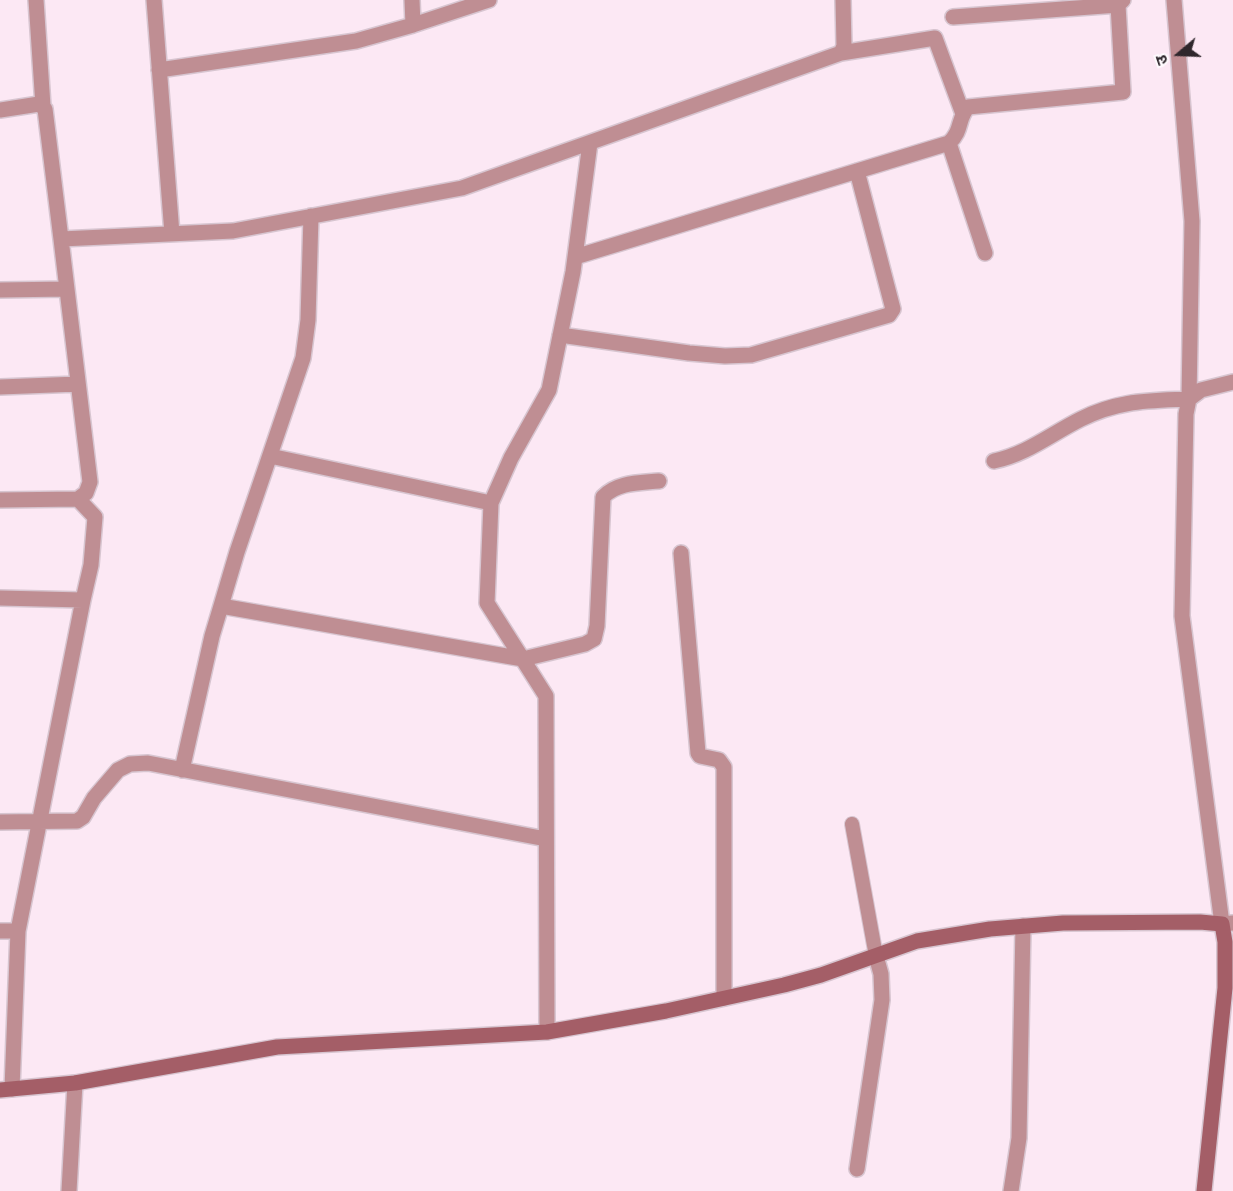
<!DOCTYPE html>
<meta charset="utf-8">
<style>
body{margin:0}
#map{position:relative;width:1233px;height:1191px;overflow:hidden;background:#fce8f4;font-family:"Roboto Condensed","Noto Sans Devanagari",sans-serif}
canvas{display:block}
.north{position:absolute;left:1149px;top:24px;width:60px;height:60px;-webkit-text-stroke:4px #fefafd;paint-order:stroke;rotate:251deg;font-size:16px;font-weight:700;line-height:24px;text-align:center;color:#2f272c}
.north::after{content:'';display:block;margin:auto;width:21px;height:27px;background:#2f272c;clip-path:polygon(50% 0,100% 100%,50% 72%,0 100%)}
</style>
<div id="map">
<canvas width="1233" height="1191"></canvas>
<div class="north">उ</div>
</div>
<script>
const c = document.querySelector('canvas').getContext('2d');
c.lineJoin = 'round';
function trace(path, color, width, dash) {
  c.strokeStyle = color;
  c.lineWidth = width;
  c.lineCap = dash ? 'butt' : 'round';
  c.setLineDash(dash || []);
  c.stroke(path);
}
const lane = new Path2D(`
 M852 824 876 956`);
const street = new Path2D(`
 M36 0 43 106
 M154 0 172 234
 M953 17 1118 5 1123 0
 M413 25 489 0
 M841 53 935 38 963 114
 M159 70 356 41 413 25 412 0
 M0 110 39 104 45 109 61 239
 M949 143 985 253
 M575 257 949 143C963 130 957 119 968 107L1123 92 1118 5
 M0 290 67 289
 M560 335 689 353 725 356 751 355 889 315 893 309 857 171
 M1233 382 1201 390 1189 399 1186 414 1182 616 1222 924 1233 923
 M0 387 78 384
 M270 456 491 503
 M994 461C1027 454 1051 434 1081 419 1119 400 1148 401 1189 399L1192 221 1174 0
 M0 500 78 499 86 493 90 482 61 239 233 231 462 188 841 53 844 46 843 0
 M681 553 698 753 700 756 719 760 724 767V998
 M0 598 83 600
 M221 606 523 659 585 644 594 639 597 626 603 497C617 482 639 483 659 481
 M182 770 212 636 221 606 237 552 303 358 308 320 311 216
 M0 822 77 821 83 817 94 798 118 770 130 764 148 763 546 839
 M0 931H18
 M547 1032 546 696 487 603 491 503 511 458 549 390 573 272 590 143
 M12 1089 18 931 83 600 91 565 95 517 78 499
 M857 1169 882 1000 881 974 876 956
 M69 1191 75 1083
 M1011 1191 1019 1138 1023 926`);
const secondary = new Path2D(`
 M0 1090 75 1083 277 1047 547 1032 666 1011 784 985 821 975 917 941 990 929 1063 923 1200 922 1222 924 1225 942V988L1204 1191`);
trace(lane, '#d7c5d0', 16);
trace(street, '#d7c5d0', 18);
trace(secondary, '#d7c5d0', 18);
trace(lane, '#bf8e93', 14);
trace(street, '#bf8e93', 15);
trace(secondary, '#a45e67', 15);
</script>
